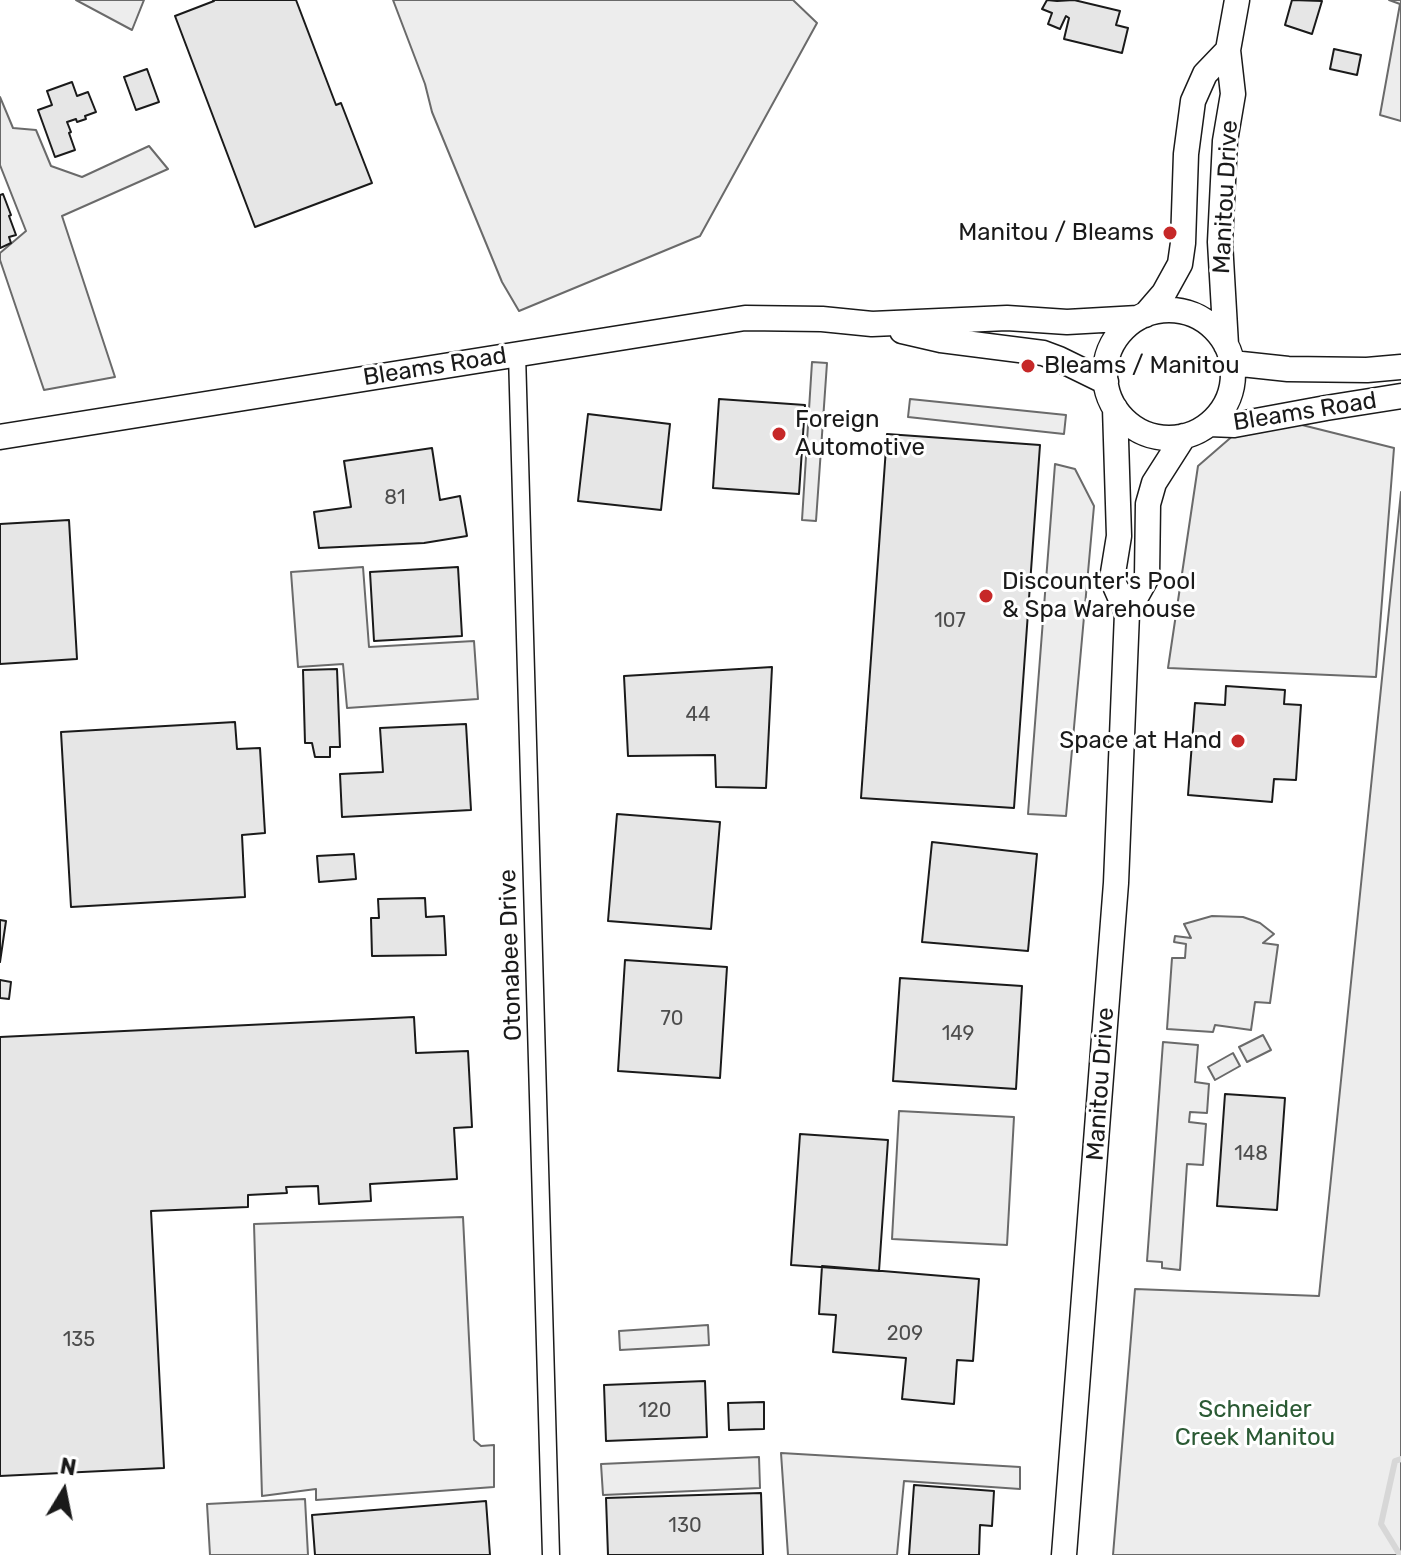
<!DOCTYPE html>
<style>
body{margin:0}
#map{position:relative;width:1401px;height:1555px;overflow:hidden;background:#fff;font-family:Rubik,sans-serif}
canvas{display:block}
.north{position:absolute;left:24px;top:1451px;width:80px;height:80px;-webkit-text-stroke:6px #fff;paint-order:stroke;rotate:10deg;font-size:22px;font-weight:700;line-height:32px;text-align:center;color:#1a1a1a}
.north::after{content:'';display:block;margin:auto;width:28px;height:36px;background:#1a1a1a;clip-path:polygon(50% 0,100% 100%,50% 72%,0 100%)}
</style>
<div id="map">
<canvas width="1401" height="1555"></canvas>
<div class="north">N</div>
</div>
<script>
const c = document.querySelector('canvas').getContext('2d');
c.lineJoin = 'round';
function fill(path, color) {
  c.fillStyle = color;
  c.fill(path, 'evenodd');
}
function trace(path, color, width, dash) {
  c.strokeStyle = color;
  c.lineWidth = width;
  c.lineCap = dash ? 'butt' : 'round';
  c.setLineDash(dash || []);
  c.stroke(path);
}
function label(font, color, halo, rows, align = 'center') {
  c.font = font + ' Rubik,sans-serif';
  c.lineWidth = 6;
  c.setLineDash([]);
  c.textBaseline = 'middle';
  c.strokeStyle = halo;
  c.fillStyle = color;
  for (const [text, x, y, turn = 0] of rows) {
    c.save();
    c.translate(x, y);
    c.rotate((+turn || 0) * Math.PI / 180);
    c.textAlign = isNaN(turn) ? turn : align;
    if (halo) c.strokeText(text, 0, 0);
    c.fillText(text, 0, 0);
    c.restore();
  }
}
const built = new Path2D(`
 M76 0H144L132 30Z
 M393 0H793L817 23 700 236 519 311 502 282 432 112 425 84Z
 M1389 0H1401V121L1380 115 1400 4Z
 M0 97 13 128 36 130 51 166 82 177 149 146 168 169 62 216 115 377 44 390 0 260V253L26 231 0 165Z
 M812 362 827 363 816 521 802 520Z
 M910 399 1066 415 1064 434 908 417Z
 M1258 414 1394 448 1376 677 1168 668 1198 466Z
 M1055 464 1075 469 1094 506 1066 816 1028 814Z
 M1401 492V1555H1113L1135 1289 1319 1296Z
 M363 567 369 647 474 641 478 699 347 708 343 664 298 667 291 572Z
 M1212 916 1243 917 1260 923 1274 934 1263 943 1278 945 1270 1003 1255 1002 1251 1030 1215 1025 1213 1032 1167 1029 1172 958H1185L1186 944 1174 942 1175 936 1191 938 1184 924Z
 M1263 1035 1271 1050 1247 1062 1239 1047Z
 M1163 1042 1198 1045 1195 1082 1209 1084 1207 1113 1190 1112 1189 1122 1206 1124 1203 1165 1187 1164 1180 1270 1162 1268V1262L1147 1261Z
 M1233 1053 1240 1066 1215 1080 1208 1067Z
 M899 1111 1014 1117 1007 1245 892 1239Z
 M463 1217 474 1440 481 1446 494 1445V1487L316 1500V1489L262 1496 254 1224Z
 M708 1325 709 1345 620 1350 619 1331Z
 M781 1453 1020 1467V1489L904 1481 897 1555H788Z
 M759 1457 760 1488 603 1495 601 1464Z
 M305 1499 308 1555H210L207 1504Z`);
fill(built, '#ededed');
trace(built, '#6a6a6a', 2);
trace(new Path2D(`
 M1400 1555 1381 1524 1395 1461 1401 1459`), '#d7d7d7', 6);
const building = new Path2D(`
 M213 0H296L336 105 341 103 372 183 255 227 175 16 214 1Z
 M1047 0 1057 1 1074 0 1120 11 1116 25 1128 28 1122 53 1064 39 1069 18 1066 16 1060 29 1048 24 1052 13 1042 9Z
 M1292 0 1322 1 1312 34 1285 25Z
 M1334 49 1361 55 1357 75 1330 69Z
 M147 69 159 102 136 110 124 77Z
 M72 82 77 96 88 92 96 112 85 116 86 119 77 122 76 119 67 122 71 132 69 133 75 150 55 157 38 110 52 105 47 91Z
 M3 194 11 215 9 216 16 235 9 237 11 243 0 248V195Z
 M719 399 805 405 799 494 713 488Z
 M588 414 670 424 661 510 578 501Z
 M887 434 1040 445 1014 808 861 798Z
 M432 448 440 500 460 496 467 536 424 543 319 548 314 512 351 507 344 461Z
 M69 520 77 659 0 664V524Z
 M458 567 462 636 374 641 370 572Z
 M772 667 766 788 716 787 715 755 628 756 624 676Z
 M337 669 340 747H330V757H315L312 743H305L303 670Z
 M1226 686 1285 690 1284 704 1301 705 1296 780 1274 779 1272 802 1188 795 1195 703 1225 705Z
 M235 722 237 749 260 748 265 833 242 835 245 897 71 907 61 732Z
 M466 724 471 810 342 817 340 774 383 772 380 728Z
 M617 814 720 822 711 929 608 921Z
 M932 842 1037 854 1028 951 922 942Z
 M354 854 356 879 319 882 317 856Z
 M425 898 426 917 444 916 446 955 372 956 371 918H379L378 899Z
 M0 920 6 921 0 962Z
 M625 960 727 967 720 1078 618 1071Z
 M900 978 1022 986 1016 1089 893 1081Z
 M0 980 11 982 9 999 0 998Z
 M414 1017 416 1053 468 1051 472 1127 454 1128 457 1179 370 1184 371 1201 319 1204 318 1186 286 1187 287 1193 248 1195V1207L151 1211 164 1468 0 1476V1037Z
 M1225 1094 1285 1098 1277 1210 1217 1206Z
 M800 1134 888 1140 879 1271 791 1265Z
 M822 1266 979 1279 973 1361 957 1360 954 1404 902 1399 906 1358 833 1352 836 1315 819 1314Z
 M705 1381 707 1437 606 1441 604 1385Z
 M764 1402V1429L729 1430 728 1403Z
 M914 1485 994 1491 992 1526 980 1525 979 1555H909Z
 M761 1493 763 1555H608L606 1498Z
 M486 1501 490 1555H315L312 1515Z`);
fill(building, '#e6e6e6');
trace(building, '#1a1a1a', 2);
const street = new Path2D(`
 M517 354 551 1555`);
const secondary = new Path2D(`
 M1105 374a64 64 0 1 1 128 0a64 64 0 1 1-128 0Z
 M1145 315 1164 293 1180 264 1183 243 1186 154 1193 101 1205 74 1228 50
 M902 331 941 340 1043 353 1059 359 1106 382
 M1226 345 1220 242 1225 141 1233 94 1228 50 1237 0
 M1232 363 1288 369 1367 370 1401 367
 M1209 424 1234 425 1326 408 1401 396
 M0 437 745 318 822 319 872 324 1007 318 1067 322 1138 318
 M1127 613 1147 577 1148 504 1154 483 1184 436
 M1064 1555 1116 883 1127 613 1112 579 1119 536 1115 408`);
trace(street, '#1a1a1a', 19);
trace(secondary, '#1a1a1a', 27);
trace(street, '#fff', 16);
trace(secondary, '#fff', 24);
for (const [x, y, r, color] of [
 [1170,233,8,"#c62828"],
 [1028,366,8,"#c62828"],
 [779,434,8,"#c62828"],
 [986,596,8,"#c62828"],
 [1238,741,8,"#c62828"]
]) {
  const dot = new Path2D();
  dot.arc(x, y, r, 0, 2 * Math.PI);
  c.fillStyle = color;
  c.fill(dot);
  trace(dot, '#fff', 3);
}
label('20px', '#4d4d4d', null, [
 ["81",395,498],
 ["107",950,621],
 ["44",698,715],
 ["70",672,1019],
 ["149",958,1034],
 ["148",1251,1154],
 ["209",905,1334],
 ["135",79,1340],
 ["120",655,1411],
 ["130",685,1526]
]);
label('24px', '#1a1a1a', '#fff', [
 ["Manitou Drive",1226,197,-87],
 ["Bleams Road",435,367,-9],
 ["Bleams Road",1305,412,-9],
 ["Otonabee Drive",511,955,-92],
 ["Manitou Drive",1101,1084,-86]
]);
label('24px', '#1a1a1a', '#fff', [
 ["Manitou / Bleams",1154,233,"right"],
 ["Bleams / Manitou",1044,366],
 ["Foreign",795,420],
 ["Automotive",795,448],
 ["Discounter's Pool",1002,582],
 ["& Spa Warehouse",1002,610],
 ["Space at Hand",1222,741,"right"]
], 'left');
label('24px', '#2b5a34', '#fff', [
 ["Schneider",1255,1410],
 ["Creek Manitou",1255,1438]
]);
</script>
